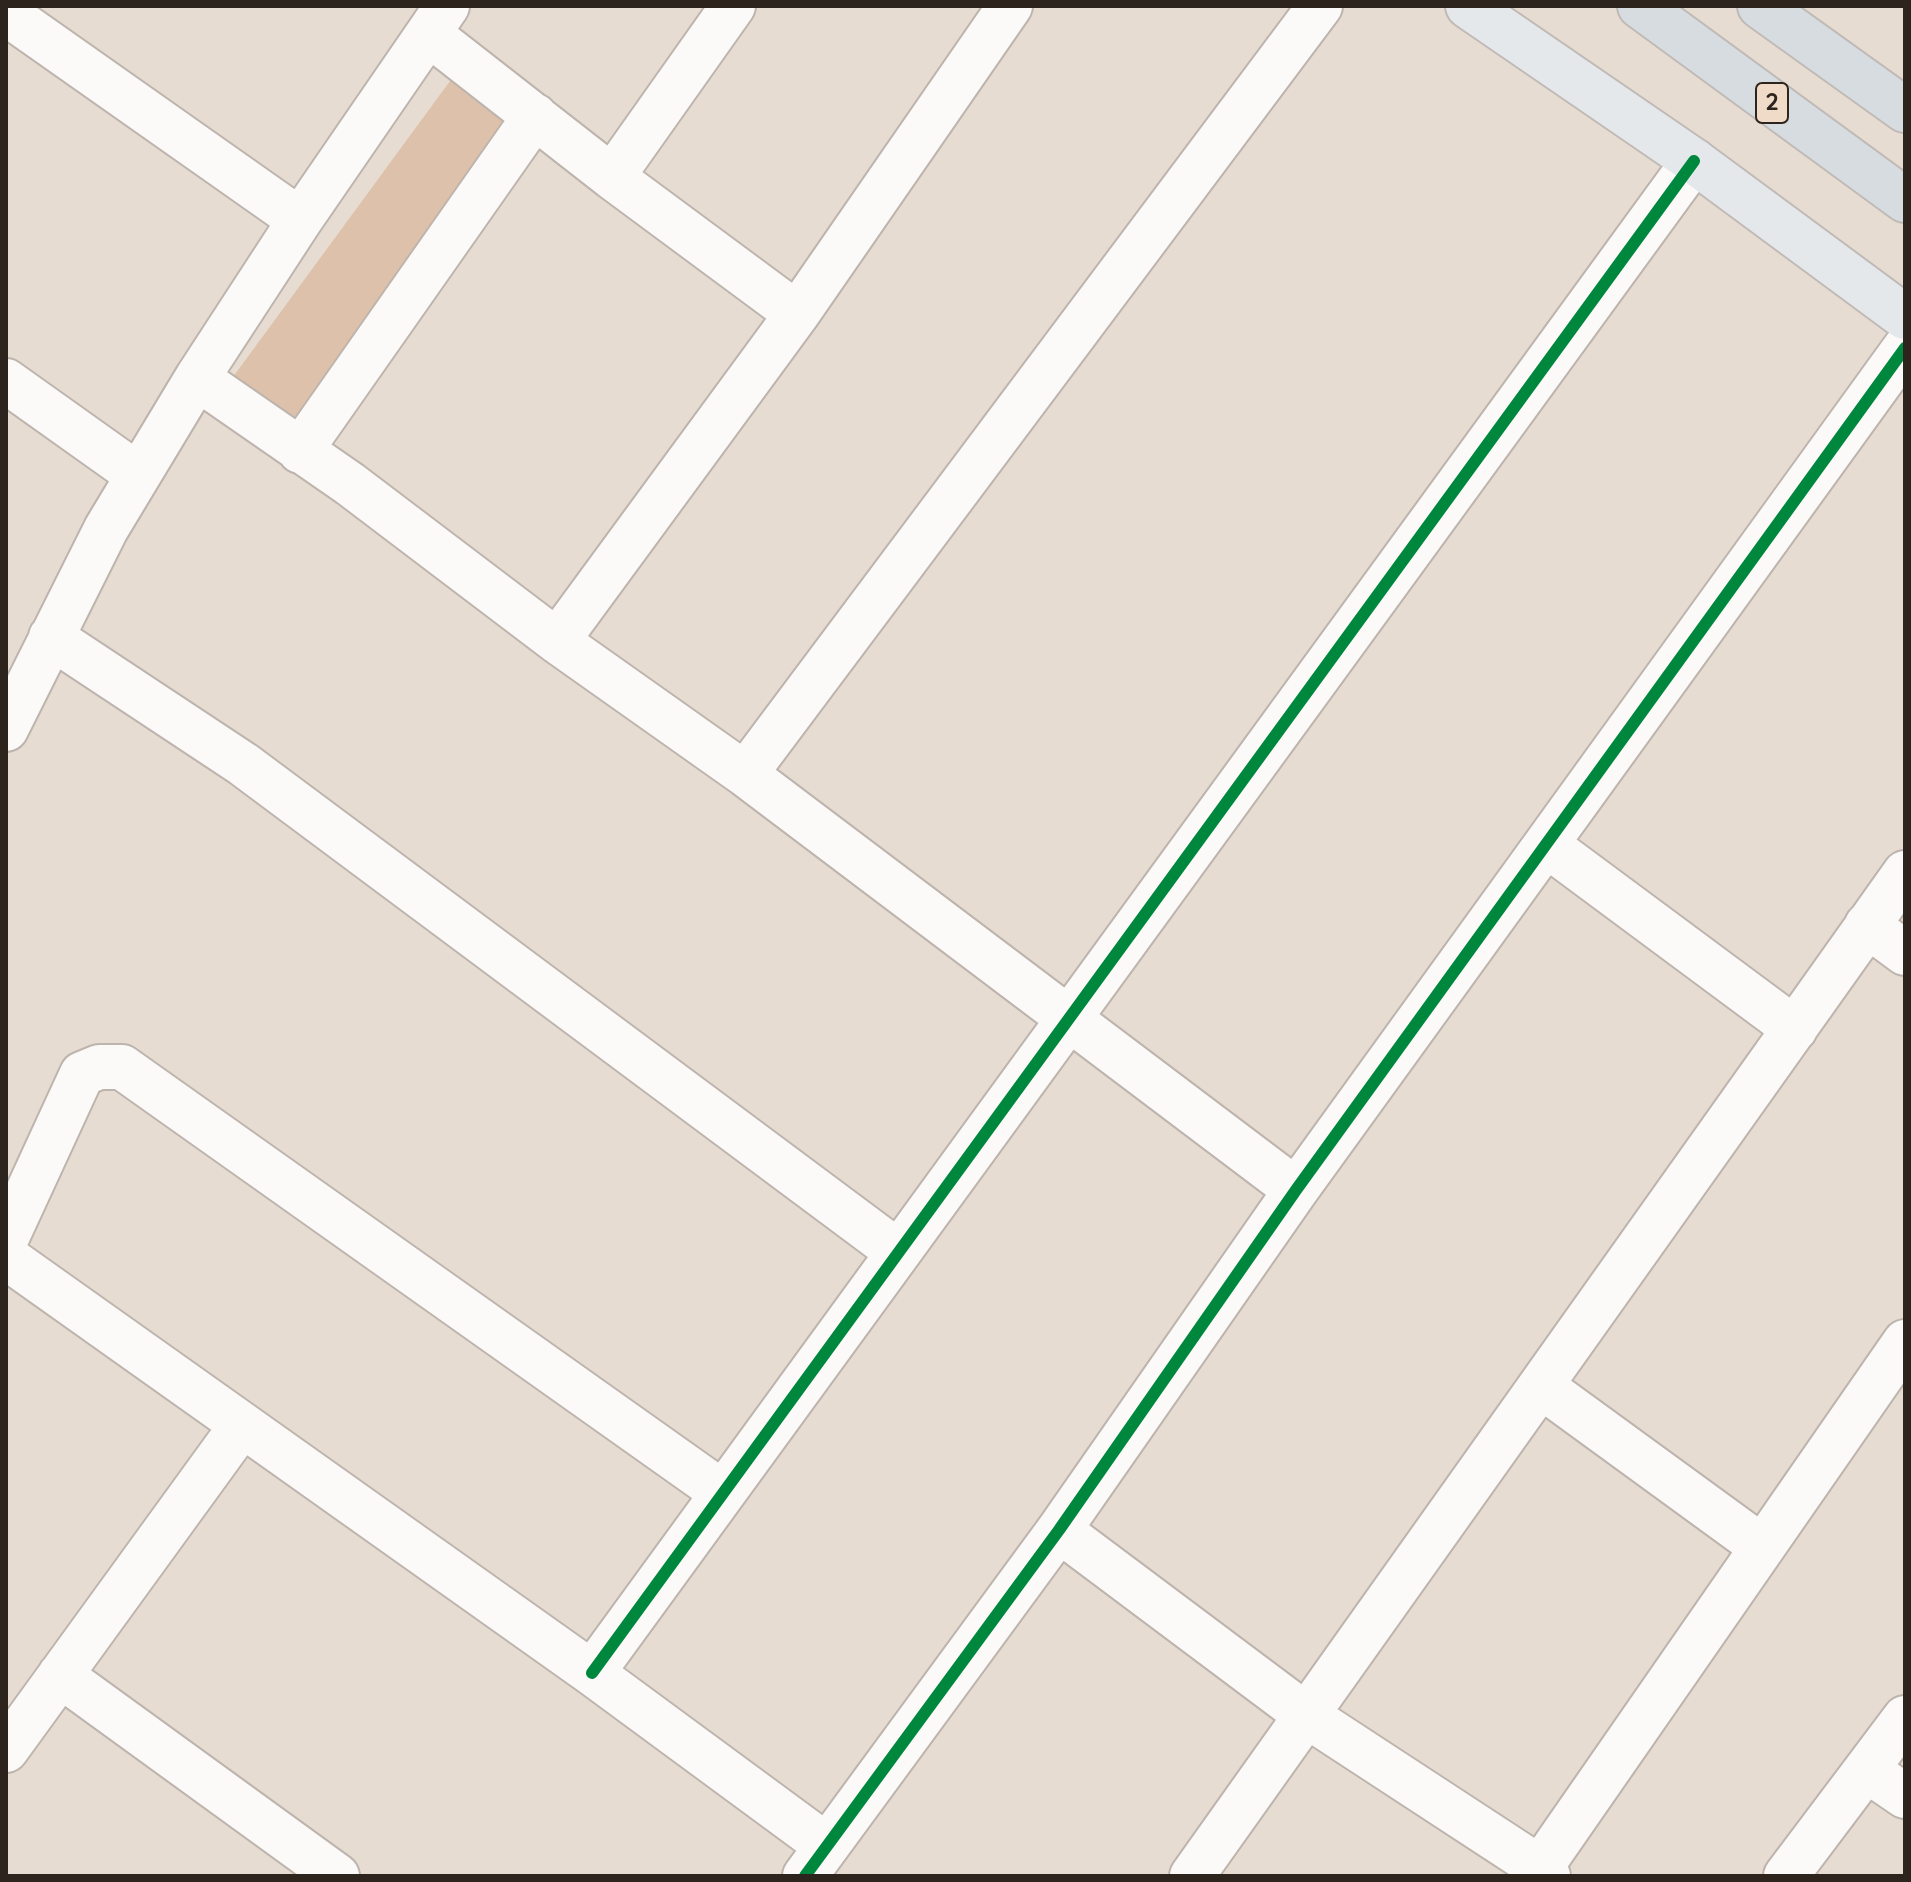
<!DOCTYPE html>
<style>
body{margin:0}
#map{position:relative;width:1911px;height:1882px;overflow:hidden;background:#e7dcd2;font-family:Quicksand,sans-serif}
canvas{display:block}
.frame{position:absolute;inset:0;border:8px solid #2d241e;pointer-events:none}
</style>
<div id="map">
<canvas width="1911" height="1882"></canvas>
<div class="frame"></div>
</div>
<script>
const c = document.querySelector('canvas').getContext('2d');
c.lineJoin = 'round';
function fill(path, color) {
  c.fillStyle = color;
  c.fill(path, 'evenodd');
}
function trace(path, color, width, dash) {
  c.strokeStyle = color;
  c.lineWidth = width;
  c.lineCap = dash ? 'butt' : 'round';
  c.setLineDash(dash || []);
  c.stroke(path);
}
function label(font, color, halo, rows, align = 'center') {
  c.font = font + ' Quicksand,sans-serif';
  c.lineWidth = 6;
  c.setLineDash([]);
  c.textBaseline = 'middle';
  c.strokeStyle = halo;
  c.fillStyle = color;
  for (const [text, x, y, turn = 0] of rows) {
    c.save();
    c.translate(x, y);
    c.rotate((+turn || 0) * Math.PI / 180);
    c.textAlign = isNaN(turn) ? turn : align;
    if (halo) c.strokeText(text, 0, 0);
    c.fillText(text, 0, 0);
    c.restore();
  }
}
fill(new Path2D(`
 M450 81H463L512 128 293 427 230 381Z`), '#dec1aa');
const minor = new Path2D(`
 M6 13 300 220
 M429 34 612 177 797 314
 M612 177 733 6
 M197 378 350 484 557 641 745 774 1296 1190
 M6 381 138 475
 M300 451 535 116
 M51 637 243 764 898 1252
 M557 641 797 314 1010 6
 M6 729 106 529 197 378 300 220 447 6
 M745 774 1320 6
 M1547 845 1795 1029
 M1867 925 1905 953
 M6 1239 82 1074 99 1067H122L723 1493
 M6 1257 592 1673 827 1846
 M1541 1386 1762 1547
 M1059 1530 1306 1715 1540 1868 1548 1876
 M592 1673 1694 161
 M60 1675 337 1876
 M6 1750 242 1425
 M1867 1770 1905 1796
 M1540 1868 1905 1342
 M805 1876 1059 1530 1296 1190 1905 348
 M1192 1876 1905 873
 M1786 1876 1905 1718`);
const major = new Path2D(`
 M1468 6 1694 161 1905 317`);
const highway = new Path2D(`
 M1640 6 1905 200
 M1760 6 1905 110`);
trace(minor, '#bdb4ad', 48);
trace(major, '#c0bab6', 48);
trace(highway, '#c0bab6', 48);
trace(minor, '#fbfaf8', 44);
trace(major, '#e5e8eb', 44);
trace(highway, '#d6dce0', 44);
trace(new Path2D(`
 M592 1673 1694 161
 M805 1876 1059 1530 1296 1190 1905 348`), '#00873e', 12);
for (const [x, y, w] of [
 [1772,103,32]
]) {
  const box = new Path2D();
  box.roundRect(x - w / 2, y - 20, w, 40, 6);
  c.fillStyle = '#f0dbc9';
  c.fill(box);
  trace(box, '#2d241e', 2);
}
label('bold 24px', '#2d241e', null, [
 ["2",1772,103]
]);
</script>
